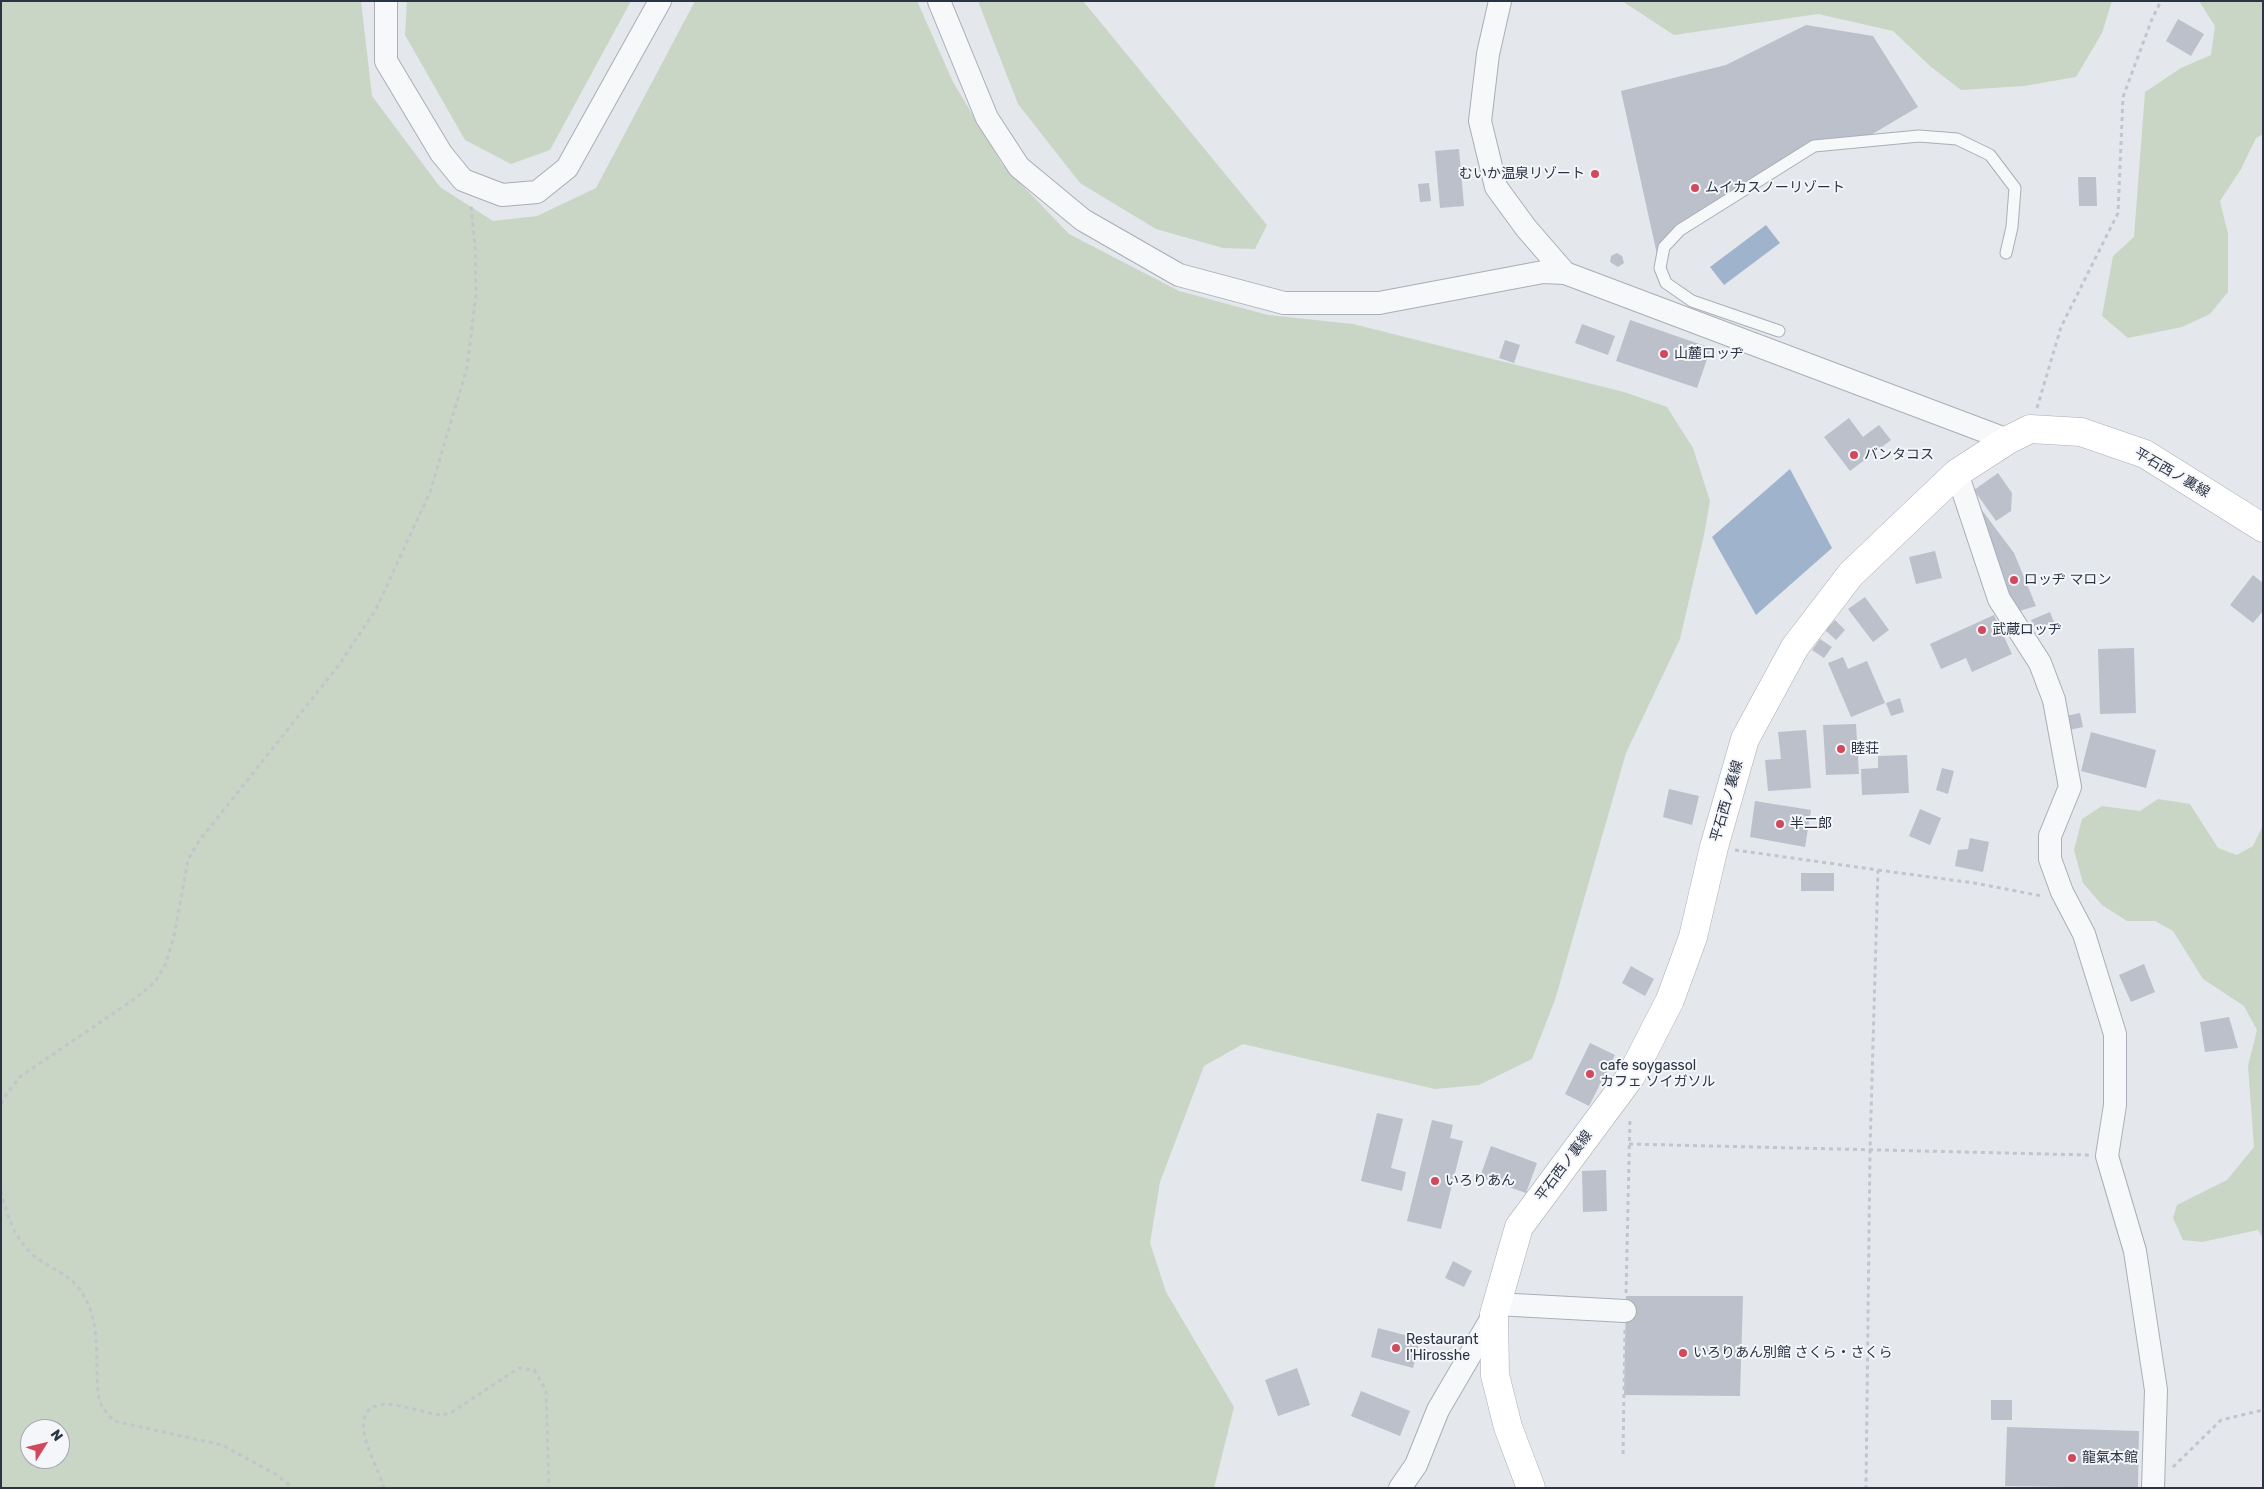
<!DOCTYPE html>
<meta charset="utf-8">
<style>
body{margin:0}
#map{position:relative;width:2264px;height:1489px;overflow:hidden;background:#e4e7ec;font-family:Rubik,sans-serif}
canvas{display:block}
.frame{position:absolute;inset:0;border:2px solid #2b3445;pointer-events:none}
.north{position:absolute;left:20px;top:1419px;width:50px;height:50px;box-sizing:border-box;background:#f4f6f9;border:1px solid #a4a8b1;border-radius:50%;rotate:54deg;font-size:14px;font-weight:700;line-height:20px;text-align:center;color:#2b3445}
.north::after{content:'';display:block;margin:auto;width:18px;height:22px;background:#d1495b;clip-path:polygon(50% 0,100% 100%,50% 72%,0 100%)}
</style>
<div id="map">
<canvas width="2264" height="1489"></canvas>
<div class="frame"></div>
<div class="north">N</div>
</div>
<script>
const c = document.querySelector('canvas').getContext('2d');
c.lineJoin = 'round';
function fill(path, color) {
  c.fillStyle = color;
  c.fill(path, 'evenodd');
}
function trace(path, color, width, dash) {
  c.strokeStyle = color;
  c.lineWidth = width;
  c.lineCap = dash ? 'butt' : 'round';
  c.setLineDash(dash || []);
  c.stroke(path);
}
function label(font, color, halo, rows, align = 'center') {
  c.font = font + ' Rubik,"Noto Sans JP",sans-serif';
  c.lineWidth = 4;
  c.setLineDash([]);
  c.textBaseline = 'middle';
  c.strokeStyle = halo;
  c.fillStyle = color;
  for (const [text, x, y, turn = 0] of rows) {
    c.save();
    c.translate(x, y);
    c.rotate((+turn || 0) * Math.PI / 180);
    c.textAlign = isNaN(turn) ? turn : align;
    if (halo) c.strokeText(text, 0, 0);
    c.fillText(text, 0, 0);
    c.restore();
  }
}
fill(new Path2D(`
 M1 1H361L372 96 440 187 493 221 537 216 596 188 695 1H917L953 82 1002 164 1069 234 1179 291 1268 315 1353 324 1624 392 1667 407 1693 448 1710 501 1704 535 1680 639 1626 753 1555 1000 1532 1059 1479 1085 1435 1089 1243 1044 1204 1066 1160 1182 1150 1243 1166 1292 1234 1407 1214 1488H1ZM30 1429H60V1459H30Z
 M407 1H631L550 150 511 164 465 140 405 35Z
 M978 1H1083L1267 225 1255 249 1223 248 1156 229 1080 183 1018 104Z
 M1622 1H2112L2102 33 2076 77 2024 86 1961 90 1930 66 1893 31 1818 14 1674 35Z
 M2199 1H2263V134L2256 138 2241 169 2220 201 2228 234V292L2210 314 2182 327 2128 338 2102 316 2113 256 2134 237 2145 92 2181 68 2211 55 2215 26Z
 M2158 799 2190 804 2218 848 2237 855 2253 846 2263 825V1238L2258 1230 2202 1242 2183 1240 2173 1218 2177 1205 2227 1180 2254 1147 2248 1066 2257 1030 2244 1006 2203 979 2173 931 2155 921H2127L2102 905 2083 883 2074 850 2082 819 2102 806 2140 811Z`), '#c9d6c5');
fill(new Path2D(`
 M1766 225 1780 243 1724 285 1710 267Z
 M1790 469 1832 548 1756 615 1712 537Z`), '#9fb4cc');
fill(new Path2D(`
 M2178 19 2204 34 2191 56 2166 41Z
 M1806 25 1873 36 1918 107 1859 142 1814 146 1664 247 1660 268 1621 91 1726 65Z
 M1459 149 1464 206 1440 208 1435 151Z
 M2078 177H2096L2097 206H2079Z
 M1429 183 1431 201 1420 202 1418 184Z
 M1617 253 1622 256 1624 263 1618 267 1610 262 1611 256Z
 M1630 320 1711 348 1697 388 1616 361Z
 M1582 324 1615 336 1608 355 1575 343Z
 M1505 340 1520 345 1514 363 1499 358Z
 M1849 418 1863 437 1879 425 1891 440 1850 471 1824 437Z
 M1998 473 2012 493 2011 511 1996 521 1974 490Z
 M1974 507 1981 509 2014 553 2036 606 2016 612Z
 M1935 551 1942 578 1916 584 1909 557Z
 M2253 575 2263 583V611L2253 623 2230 605Z
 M1865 597 1889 630 1873 642 1848 609Z
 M2050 612 2054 622 2036 630 2031 620Z
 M1994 615 2012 654 1972 672 1966 658 1941 669 1930 644Z
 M1835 620 1845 630 1836 640 1825 630Z
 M1820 639 1832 647 1824 658 1812 650Z
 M2134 648 2136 713 2100 714 2098 649Z
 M1843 657 1848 669 1867 661 1885 703 1851 717 1828 663Z
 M1900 698 1904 712 1891 716 1886 703Z
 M2080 713 2083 727 2069 730 2066 716Z
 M1856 724 1859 774 1826 775 1823 725Z
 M1806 730 1811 788 1768 791 1765 760 1781 759 1778 732Z
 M2091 732 2156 750 2146 788 2081 771Z
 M1907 755 1909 793 1862 795 1861 769 1878 768V756Z
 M1942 768 1954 771 1948 794 1936 790Z
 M1669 789 1699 796 1692 825 1663 817Z
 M1755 801 1811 810 1805 847 1750 837Z
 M1920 809 1941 818 1930 845 1909 836Z
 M1970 838 1989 842 1983 872 1955 866 1958 850 1968 849Z
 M1801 873H1834V891H1801Z
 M2144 964 2155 992 2131 1002 2119 975Z
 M1631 966 1654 979 1645 996 1622 983Z
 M2229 1017 2238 1048 2205 1052 2200 1022Z
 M1590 1043 1615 1055 1589 1106 1565 1094Z
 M1377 1113 1403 1119 1391 1168 1406 1172 1402 1191 1361 1181Z
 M1432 1120 1453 1125 1450 1138 1463 1141 1441 1229 1407 1221Z
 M1491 1146 1537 1163 1526 1193 1480 1177Z
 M1606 1170 1607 1211 1583 1212 1582 1171Z
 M1453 1261 1472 1271 1464 1287 1445 1278Z
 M1626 1296H1743L1740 1396 1624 1395Z
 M1378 1328 1420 1339 1413 1368 1371 1357Z
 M1297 1368 1310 1405 1278 1416 1265 1380Z
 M1361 1391 1410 1411 1400 1436 1351 1416Z
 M1991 1400H2012V1420H1991Z
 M2007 1427 2139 1431 2138 1488 2005 1486Z`), '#bbc0ca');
const service = new Path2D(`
 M1779 331 1692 301 1666 283 1660 268 1664 247 1680 230 1814 146 1919 136 1957 139 1990 155 2015 188 2012 227 2006 253`);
const minor = new Path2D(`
 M386 1V61L441 153 463 180 502 195 537 192 567 168 660 1
 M939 1 987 118 1019 167 1083 220 1179 275 1284 303H1379L1543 272 1565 273 2008 440
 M1500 1 1488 54 1480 121 1496 187 1526 228 1565 273
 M1957 473 1999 599 2040 663 2054 700 2070 787 2050 836V859L2062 892 2084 934 2115 1034V1105L2107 1156 2135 1251 2156 1390 2153 1488
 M1496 1304 1625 1311
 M1400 1488 1416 1465 1438 1410 1494 1314`);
const secondary = new Path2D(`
 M1531 1488 1508 1427 1495 1375 1494 1314 1519 1227 1631 1076 1670 1000 1693 937 1714 847 1745 739 1795 647 1851 574 1957 473 2008 440 2030 429 2081 432 2145 454 2263 528`);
trace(service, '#a9aeb7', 13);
trace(minor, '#a9aeb7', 24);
trace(secondary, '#a9aeb7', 29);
trace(new Path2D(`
 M2037 408 2061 327 2118 213 2123 97 2152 19 2161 1
 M1735 850 1878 870 1870 1149 1866 1488
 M1878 870 1974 883 2042 896
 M1 1104 7 1093 21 1076 133 1000 155 982 166 963 174 936 188 860 199 841 339 665 376 609 430 492 467 368 476 295 475 245 471 205
 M1629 1144 2089 1155
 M1 1191C7 1216 14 1237 33 1255 53 1272 70 1271 85 1298 102 1327 94 1367 99 1399 101 1407 108 1415 114 1421L222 1445 277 1475 293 1488
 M1626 1293 1630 1117
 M1623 1454 1625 1329
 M2173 1467 2221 1420 2263 1410
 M384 1488C379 1472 366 1447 364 1432 358 1384 417 1413 441 1415 444 1415 448 1413 452 1412L519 1368 534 1370 546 1390 549 1488`), '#c2c5cb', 3, [4, 4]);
trace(service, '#f7f8fa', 11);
trace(minor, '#f7f8fa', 22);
trace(secondary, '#fff', 28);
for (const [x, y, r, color] of [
 [1595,174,5,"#d1495b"],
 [1695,188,5,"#d1495b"],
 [1664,354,5,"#d1495b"],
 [1854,455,5,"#d1495b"],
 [2014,580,5,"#d1495b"],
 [1982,630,5,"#d1495b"],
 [1841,749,5,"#d1495b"],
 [1780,824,5,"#d1495b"],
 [1590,1074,5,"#d1495b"],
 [1435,1181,5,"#d1495b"],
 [1396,1348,5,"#d1495b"],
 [1683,1353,5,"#d1495b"],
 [2072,1458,5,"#d1495b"]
]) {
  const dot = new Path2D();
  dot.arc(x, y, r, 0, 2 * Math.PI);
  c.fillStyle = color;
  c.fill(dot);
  trace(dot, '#f4f6f9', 2);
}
label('14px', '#2b3445', '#f4f6f9', [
 ["むいか温泉リゾート",1585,174,"right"],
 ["ムイカスノーリゾート",1705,188],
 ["山麓ロッヂ",1674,354],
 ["バンタコス",1864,455],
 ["ロッヂ マロン",2024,580],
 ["武蔵ロッヂ",1992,630],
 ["睦荘",1851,749],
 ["半二郎",1790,824],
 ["cafe soygassol",1600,1066],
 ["カフェ ソイガソル",1600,1082],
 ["いろりあん",1445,1181],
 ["Restaurant",1406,1340],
 ["I'Hirosshe",1406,1356],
 ["いろりあん別館 さくら・さくら",1693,1353],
 ["龍氣本館",2082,1458]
], 'left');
label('14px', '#2b3445', '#f4f6f9', [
 ["平石西ノ裏線",2172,473,30],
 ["平石西ノ裏線",1727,801,-74],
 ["平石西ノ裏線",1564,1166,-53]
]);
</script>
